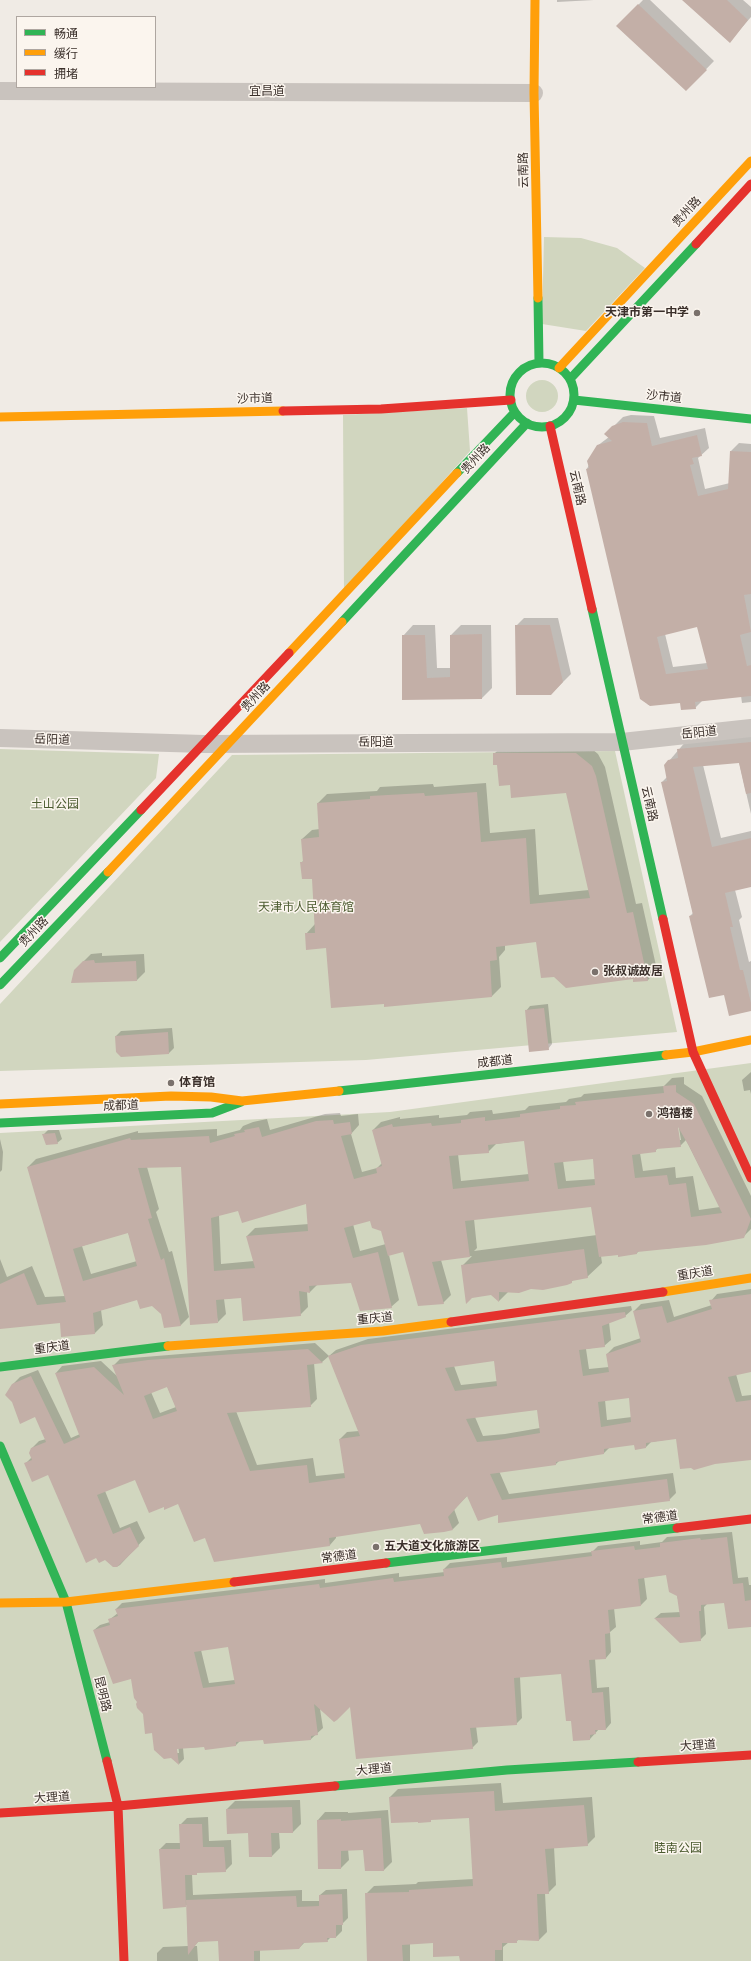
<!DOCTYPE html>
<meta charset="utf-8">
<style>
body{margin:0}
#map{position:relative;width:751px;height:1961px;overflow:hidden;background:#f0ebe5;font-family:"Fira Sans","Noto Sans SC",sans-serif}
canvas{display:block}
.legend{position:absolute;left:16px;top:16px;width:140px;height:72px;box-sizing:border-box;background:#fbf5ee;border:1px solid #aea6a0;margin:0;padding:5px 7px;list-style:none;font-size:12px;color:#3b302b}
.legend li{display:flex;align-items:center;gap:8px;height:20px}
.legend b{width:20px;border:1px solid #aea6a0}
</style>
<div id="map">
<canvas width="751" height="1961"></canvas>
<ul class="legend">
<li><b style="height:5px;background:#30b455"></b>畅通</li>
<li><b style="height:5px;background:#ff9f0a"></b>缓行</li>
<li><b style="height:5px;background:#e5322d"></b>拥堵</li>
</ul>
</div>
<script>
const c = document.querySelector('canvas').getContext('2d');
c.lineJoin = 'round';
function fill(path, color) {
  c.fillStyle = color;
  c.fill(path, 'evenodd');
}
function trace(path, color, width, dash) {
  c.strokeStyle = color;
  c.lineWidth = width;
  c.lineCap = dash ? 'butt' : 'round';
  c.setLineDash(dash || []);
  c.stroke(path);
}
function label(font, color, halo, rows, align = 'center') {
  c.font = font + ' "Fira Sans","Noto Sans SC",sans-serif';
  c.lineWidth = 3;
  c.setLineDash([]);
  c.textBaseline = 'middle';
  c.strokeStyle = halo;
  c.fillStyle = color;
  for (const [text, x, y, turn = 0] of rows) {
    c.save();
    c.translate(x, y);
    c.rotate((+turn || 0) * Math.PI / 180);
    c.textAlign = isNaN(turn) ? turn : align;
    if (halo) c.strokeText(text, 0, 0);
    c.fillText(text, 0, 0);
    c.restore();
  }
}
fill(new Path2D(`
 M544 237 581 238 617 248 645 268 586 331 542 324Z
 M526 396a16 16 0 1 1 32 0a16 16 0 1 1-32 0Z
 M467 408 470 451 344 592 343 415Z
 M0 749 159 754 156 778 0 942Z
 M615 751 677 1032 366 1060 0 1071V1004L232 755Z
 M751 1063V1961H0V1133L390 1112Z`), '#d1d6bf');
fill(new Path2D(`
 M557 0H594L557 2Z
 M643 0H650L714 61 686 90 618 26Z
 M684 0H743L751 7V17L730 41Z
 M631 415 654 416 660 438 705 428 709 448 698 458 705 489 730 483 731 451 739 443 751 444V702L742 703 741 696 703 700 695 708 681 702 648 705 587 469 597 446 609 437 606 434 623 417ZM698 626 707 663 673 667 665 634Z
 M524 618H558L571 674 551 694 516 626Z
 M413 625H435L437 668H451V635L461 625H491L492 688 482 698 403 699V636Z
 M751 731V814L739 762 703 765 721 838 751 831V886L735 890 742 917 739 920 749 962 751 961V1010L725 994 690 916 693 913 662 782 667 777 669 761 687 740Z
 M504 744H586L598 754 605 767 636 904 642 903 657 970 648 980 634 981 633 978 537 941 505 945V950L499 957 501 987 492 996 385 1003 327 947 306 934 315 924 313 877 301 863 304 860 302 839 312 830 320 829 318 803 327 794 377 791 380 787 433 784 434 787 486 783 490 833 535 829 539 895 589 890 567 792 511 784 498 764 494 754Z
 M102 953V956L144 954 145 972 137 980 83 962 91 954Z
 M548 1004 552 1044 548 1049 526 1011 530 1006Z
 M172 1028 174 1048 169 1053 116 1036 121 1031Z
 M751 1072V1094L750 1090 744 1091 742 1080Z
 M684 1077V1084L702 1096 751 1196V1229L743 1237 730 1240 665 1249V1247L639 1251 637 1253 601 1256 602 1263 587 1277 574 1279 571 1282 508 1292 499 1301 462 1266 472 1256 441 1260 451 1295 443 1303 404 1250 389 1255 399 1300 391 1307 352 1282 318 1284 310 1292H307L308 1307 300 1315 242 1297 224 1299 226 1314 218 1322 182 1166 147 1167 159 1209 156 1212 169 1252 172 1251 189 1317 181 1325 165 1327 162 1314 152 1305 138 1299 101 1310 103 1325 95 1333 61 1322 0 1328V1259L7 1277 32 1266 45 1297 65 1296 28 1167 36 1159 138 1131V1133L217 1129V1136L240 1130 243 1126 253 1122 267 1119 270 1130 325 1114 340 1113 341 1116 358 1114 359 1125 351 1134 362 1172 377 1168 382 1163 373 1130 381 1122 400 1117V1119L439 1115V1118L467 1115 470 1112 492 1110 493 1114 525 1110 529 1106 566 1102 569 1099 581 1097 584 1094 664 1086 672 1078ZM676 1122H678L681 1140H679ZM525 1140 529 1174 461 1181 458 1154 488 1152 496 1144ZM686 1140 720 1207 699 1210 693 1176 676 1178 675 1167 643 1171 640 1153 655 1151 658 1148 680 1146ZM594 1157 596 1179 566 1181 563 1161ZM307 1203 309 1224 255 1228 247 1236 254 1261 221 1264 219 1215 239 1210ZM592 1206 597 1235 474 1251 477 1248 474 1219ZM371 1219 382 1230 386 1244 360 1251 353 1224ZM128 1232 137 1261 91 1274 82 1246Z
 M48 1130H59L62 1139 57 1143 44 1134Z
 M0 1139 3 1152 2 1170 0 1172Z
 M751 1289V1350L736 1374 742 1396 751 1395V1458L677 1438 651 1442 646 1447 635 1444 610 1447 604 1453 560 1460 556 1464 499 1471 509 1494 673 1473 676 1493 669 1500 499 1513 468 1495 454 1509 459 1523 453 1529 421 1523 336 1536V1538L330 1545 205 1537 179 1503 164 1506 136 1478 105 1491 120 1528 137 1521 145 1538 120 1565 116 1567 48 1473 25 1464 32 1457V1448L39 1441 46 1439 35 1415 13 1384 20 1377 38 1370 71 1438 80 1434 56 1373 62 1366 101 1361 118 1377 114 1365 120 1359 315 1343 329 1356 336 1350 368 1339 631 1306 632 1310 625 1316 609 1322 611 1340 604 1346 586 1349 589 1369 609 1367 607 1354 614 1347 641 1338 634 1311 641 1304 669 1300 674 1317 712 1305 711 1301 717 1294ZM329 1356 359 1431 347 1432 340 1439 345 1473 316 1476 313 1458 257 1465 236 1411 310 1406 317 1399 314 1363 322 1362ZM495 1360 498 1381 461 1385 454 1366ZM167 1386 176 1407 160 1413 151 1392ZM630 1397 632 1417 607 1420 605 1400ZM538 1409 540 1428 505 1434 483 1436 475 1417Z
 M732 1532 738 1578 748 1577 749 1585H751V1626L725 1602 707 1604 704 1607 706 1634 700 1640 655 1618 661 1613 681 1612 672 1574 644 1577 647 1599 641 1605 614 1608 616 1627 610 1632 611 1652 606 1658H595L597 1688 609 1687 611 1723 606 1729H599L590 1739 574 1740 572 1720 562 1672 520 1677 522 1718 516 1724 476 1726 478 1742 472 1748 351 1705 320 1709 323 1728 311 1739 241 1740 236 1745 183 1748 184 1759 179 1764 172 1757 153 1732 138 1700 132 1678 94 1630 100 1625 110 1622 109 1620 118 1613 116 1609 122 1603 325 1579V1583L399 1573V1577L445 1572 444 1569 450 1563 507 1557V1562L592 1552 598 1546 640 1541V1545L662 1542 667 1537ZM229 1646 235 1680 209 1683 201 1650ZM176 1744H178L179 1753H177Z
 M501 1783 503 1803 592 1797 595 1837 587 1845 554 1847 556 1885 548 1893H545L547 1932 539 1940 519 1939 516 1942H509L503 1947V1961H461L460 1955 434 1942 410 1943V1961H368L366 1894 374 1886 416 1884 418 1882 474 1879 470 1817 432 1819 430 1821 390 1797 398 1789Z
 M300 1800 301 1824 293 1832H279L280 1848 272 1856H250L249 1832 228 1833 227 1809 235 1801Z
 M388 1810 392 1862 384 1870H366L364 1849H348L349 1860 341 1868 318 1820 325 1812H348V1813Z
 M208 1817 209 1841 231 1840 232 1864 225 1871H199L192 1874 193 1895 302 1890V1901H320V1895L326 1890 347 1889 348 1918 342 1924V1931L336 1937H331L327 1941 305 1942 299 1948 260 1950V1961H220L219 1940 199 1941 194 1946H197L198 1961H157V1953L163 1947 188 1946 187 1905 164 1908 160 1849 166 1843H181L180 1825 187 1818Z`), '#0003');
fill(new Path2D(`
 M682 0H727L748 20 730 43Z
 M638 4 707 70 686 91 616 26Z
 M623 422 647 423 652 446 697 435 702 456 692 458 694 464 690 465 698 496 728 489 730 451 751 452V594L744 595 751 632 740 635 747 666 751 665V696L695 702 696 709 681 710 680 703 650 706 640 699 586 469 589 468 587 461 597 445 612 441 604 434 612 426ZM697 627 708 669 666 674 657 637Z
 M515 625H550L563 682 551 695H516Z
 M482 634V699L402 700V635H425L427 678 450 677V635Z
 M751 742V793L746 794 739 763 693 767 712 847 751 838V887L725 893 733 927H730L740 970H743L751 1003V1011L729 1016 724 995 709 998 689 916 693 915 661 782 667 781 664 765 668 760 678 758 677 749Z
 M493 753H576L592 766 596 776 627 913 633 912 648 981 633 982V979L566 988 554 977 541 978 536 942 496 947 497 960 490 961 492 997 384 1007V1004L331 1008 326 948 306 950 305 933H315L312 879H302L300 862H303L301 839 319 837 317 803 370 799V796L424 793 425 796 477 792 481 842 526 838 530 904 590 898 566 793 511 798 510 785 499 786 497 765H493Z
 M94 960 95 963 136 961 137 981 71 983 74 970 83 961Z
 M544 1008 549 1050 529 1052 525 1010Z
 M168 1032 169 1054 121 1057 116 1052 115 1036Z
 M676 1085V1092L694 1104 751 1219 744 1238 706 1245 637 1252V1254L618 1257V1255L599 1257 591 1207 465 1221 470 1257 432 1262 444 1304 418 1306 403 1252 388 1256 381 1231 372 1228 370 1221 344 1228 353 1258 378 1252 392 1308 360 1311 351 1283 309 1286 310 1293 299 1291 301 1316 243 1321 241 1298 216 1300 218 1323 190 1325 181 1167 138 1168 152 1218 148 1219 161 1260 164 1258 181 1326 164 1328 161 1314 152 1306 140 1309 137 1300 93 1313 95 1334 61 1337 60 1323 0 1329V1284L24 1273 37 1305 66 1302 27 1167 130 1138 131 1140 209 1136 210 1143 235 1136 234 1134 245 1132 244 1130 259 1127 262 1137 316 1121 333 1120 334 1124 350 1122 352 1134 341 1136 354 1179 377 1173 376 1168 382 1166 372 1130 392 1124 393 1127 431 1123 432 1126 461 1123V1120L485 1117V1121L520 1117V1114L560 1109V1106L576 1105 575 1102 664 1093 663 1086ZM678 1127 689 1146 722 1213 691 1217 686 1183 669 1185 667 1175 635 1178 632 1155 656 1152V1149L681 1147ZM524 1141 529 1181 453 1189 449 1156 489 1153 488 1145ZM593 1159 595 1185 558 1189 554 1163ZM306 1204 308 1231 246 1236 255 1268 214 1271 211 1218 238 1211 242 1223ZM128 1233 137 1266 83 1281 73 1249Z
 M55 1133 58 1144 46 1145 42 1134Z
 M584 1249 588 1278 572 1281V1283L567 1285 543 1290 531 1289 519 1293 499 1292V1302L491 1295 472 1298 466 1304 461 1265Z
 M751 1294V1372L728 1377 736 1402 751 1400V1460L715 1464 694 1470 691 1468 680 1469 676 1439 646 1443V1448L635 1450 634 1445 604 1449V1454L556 1462V1465L490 1474 502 1500 667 1479 670 1501 498 1523V1515L478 1521 467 1496 448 1517 453 1530 444 1532 424 1534 420 1524 329 1538 330 1546 214 1562 205 1538 194 1542 178 1504 164 1510V1507L149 1513 135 1480 97 1495 113 1534 130 1527 139 1546 117 1567H113L105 1560 99 1563 96 1558 86 1563 48 1475 32 1482 24 1463 32 1460 29 1453 31 1448 46 1442 35 1417 20 1424 12 1402 5 1395 12 1384 31 1376 64 1444 80 1437 55 1373 94 1367 124 1395 112 1365 148 1360 308 1349 323 1363 307 1365 311 1407 227 1413 250 1471 307 1465 309 1483 345 1478 339 1439 360 1436 328 1356 361 1345 625 1312 626 1317 602 1326 605 1347 579 1350 583 1376 609 1372 606 1354 641 1342 633 1311 662 1306 667 1323 712 1309 709 1300ZM494 1361 497 1386 455 1391 445 1368ZM167 1387 177 1411 153 1419 144 1396ZM629 1398 631 1422 601 1427 598 1402ZM537 1410 540 1433 498 1440 477 1442 466 1419Z
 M727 1537 733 1584 743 1583 745 1601 751 1600V1627L728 1629 724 1603 701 1605V1611H699L701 1641 680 1643 654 1618 680 1617 677 1596 669 1592 666 1575 638 1579 641 1606 608 1610 610 1633 605 1634 606 1659 589 1660 592 1693 603 1692 606 1730H595L596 1734 590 1735V1740L573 1741 571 1721H566L561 1674 514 1678 517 1725 470 1728 473 1749 356 1759 350 1707 337 1720 334 1722 314 1704 318 1735 311 1736V1740L264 1744 263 1740 236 1742V1746L205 1750 204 1747 177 1749 179 1765 171 1758 164 1759 154 1750 152 1733 145 1734 143 1714 137 1708 136 1704 137 1702 134 1698 131 1679 113 1684 93 1630 110 1625 108 1619 118 1616 115 1609 319 1584 320 1588 393 1578 394 1582 444 1576 443 1569 501 1562 502 1568 592 1556 591 1551 634 1546 635 1550 660 1547V1543L700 1538 701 1540ZM228 1647 235 1684 203 1688 194 1652Z
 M494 1791 495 1811 584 1805 588 1846 545 1849 549 1894H537L539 1941 517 1940V1943H502V1950H495V1961H460L459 1956 433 1957V1943L402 1945 403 1961H367L365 1893 409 1892V1890L473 1886 469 1818 431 1820V1822L418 1823V1822L391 1823 389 1797Z
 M292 1807 293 1833H271L272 1857H249L248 1833 227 1834 226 1809Z
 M381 1818 384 1871H365L363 1850 341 1851V1869H318L317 1820 341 1819V1821Z
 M179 1824H202L203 1847H224L226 1872 197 1873V1875H185L186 1907 163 1909 159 1849H180Z
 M342 1894 343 1925H336V1938H327L328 1942 303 1943 299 1949 254 1951V1961H219L218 1941 198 1942 188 1955 186 1900 296 1896 297 1907 319 1906V1895Z`), '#c3afa7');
trace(new Path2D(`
 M0 91 534 93
 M0 738 204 744 622 742 751 728`), '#c9c3be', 18);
trace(new Path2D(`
 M538 298 539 363
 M510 395a32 32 0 1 1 64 0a32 32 0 1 1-64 0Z
 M570 379 696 244
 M574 400 751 419
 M457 473 515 412
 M592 609 663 919
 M342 622 527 423
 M0 958 141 810
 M0 985 108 872
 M339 1091 666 1055
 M0 1123 212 1113 241 1102
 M0 1367 168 1346
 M0 1446 66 1602 107 1761
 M386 1563 677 1528
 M335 1786 507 1770 638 1762`), '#30b455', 9);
trace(new Path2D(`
 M535 0 534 93 538 298
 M559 368 751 161
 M0 417 283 411
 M289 653 457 473
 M108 872 342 622
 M666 1055 693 1052 751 1040
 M0 1104 171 1096 211 1097 242 1101 339 1091
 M663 1292 751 1278
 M168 1346 383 1331 451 1322
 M0 1603 66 1602 234 1582`), '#ff9f0a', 9);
trace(new Path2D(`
 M696 244 751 184
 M283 411 381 409 511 400
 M550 426 592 609
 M141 810 289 653
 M663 919 693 1052 751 1178
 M451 1322 663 1292
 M677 1528 751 1519
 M234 1582 386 1563
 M107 1761 118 1806 124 1961
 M638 1762 751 1755
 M0 1813 118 1806 335 1786`), '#e5322d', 9);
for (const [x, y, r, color] of [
 [697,313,4,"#7a716c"],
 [595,972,4,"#7a716c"],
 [171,1083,4,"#7a716c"],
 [649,1114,4,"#7a716c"],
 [376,1547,4,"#7a716c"]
]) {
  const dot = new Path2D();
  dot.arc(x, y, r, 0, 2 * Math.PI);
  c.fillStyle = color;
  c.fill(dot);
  trace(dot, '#fbf5ee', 1.5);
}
label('12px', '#3b302b', '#fbf5ee', [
 ["宜昌道",267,92],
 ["云南路",524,170,-91],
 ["贵州路",687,212,-47],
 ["沙市道",664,397,6],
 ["沙市道",255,399,-1],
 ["贵州路",476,459,-47],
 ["云南路",577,488,77],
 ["贵州路",256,697,-47],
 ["岳阳道",699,733,-6],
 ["岳阳道",52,740,2],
 ["岳阳道",376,743],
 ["云南路",649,804,77],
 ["贵州路",34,932,-46],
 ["成都道",495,1062,-6],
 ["成都道",121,1106,-2],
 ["重庆道",695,1274,-9],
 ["重庆道",375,1319,-5],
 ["重庆道",52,1348,-7],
 ["常德道",660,1518,-7],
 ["常德道",339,1557,-7],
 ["昆明路",102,1694,76],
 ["大理道",698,1746,-4],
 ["大理道",374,1770,-5],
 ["大理道",52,1798,-4]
]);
label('bold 12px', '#3b302b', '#fbf5ee', [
 ["天津市第一中学",689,313,"right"],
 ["张叔诚故居",603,972],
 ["体育馆",179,1083],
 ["鸿禧楼",657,1114],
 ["五大道文化旅游区",384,1547]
], 'left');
label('12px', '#4a5a2e', '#fbf5ee', [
 ["土山公园",55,805],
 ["天津市人民体育馆",306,908],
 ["睦南公园",678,1849]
]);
</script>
